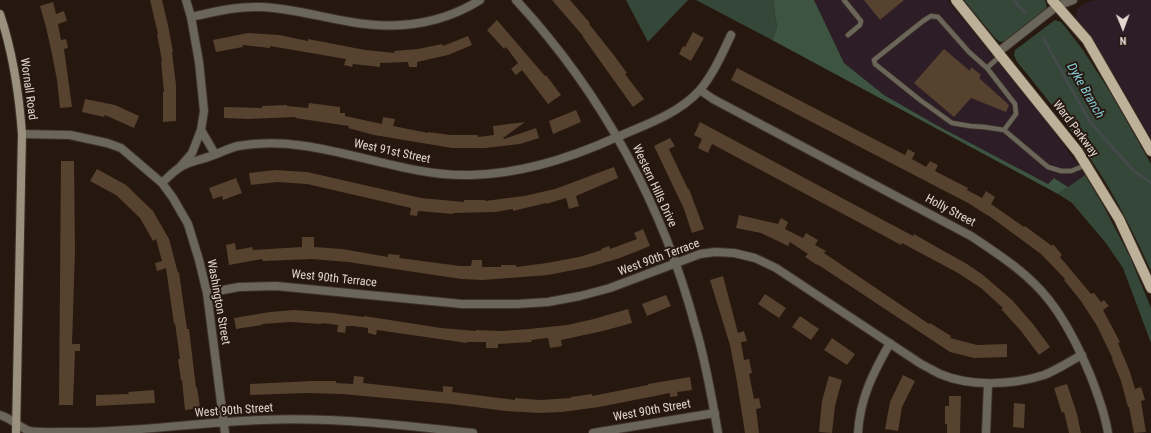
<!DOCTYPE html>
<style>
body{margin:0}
#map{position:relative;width:1151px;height:433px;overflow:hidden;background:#26180f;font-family:"Roboto Condensed",sans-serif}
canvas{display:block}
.north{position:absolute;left:1103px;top:8px;width:40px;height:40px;-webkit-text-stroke:3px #26180f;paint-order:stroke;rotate:179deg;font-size:11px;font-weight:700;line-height:16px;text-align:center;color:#e1d7d1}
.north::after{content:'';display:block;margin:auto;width:14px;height:18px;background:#e1d7d1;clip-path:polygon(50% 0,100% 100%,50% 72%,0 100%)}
</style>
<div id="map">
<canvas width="1151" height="433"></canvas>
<div class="north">N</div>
</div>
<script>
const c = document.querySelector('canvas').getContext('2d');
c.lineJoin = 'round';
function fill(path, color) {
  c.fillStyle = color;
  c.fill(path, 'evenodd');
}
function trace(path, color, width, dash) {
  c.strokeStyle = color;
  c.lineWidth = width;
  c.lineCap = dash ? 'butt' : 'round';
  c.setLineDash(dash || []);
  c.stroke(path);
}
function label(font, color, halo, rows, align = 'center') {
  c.font = font + ' "Roboto Condensed",sans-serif';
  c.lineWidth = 4;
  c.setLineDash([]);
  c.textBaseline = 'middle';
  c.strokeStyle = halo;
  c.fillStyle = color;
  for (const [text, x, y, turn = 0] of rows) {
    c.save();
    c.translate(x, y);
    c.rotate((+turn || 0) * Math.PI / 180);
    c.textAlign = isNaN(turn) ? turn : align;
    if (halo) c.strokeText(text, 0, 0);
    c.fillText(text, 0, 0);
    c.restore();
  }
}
fill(new Path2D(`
 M814 0H947L1050 126 1085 175 1068 187 1055 178 1048 184 938 126 884 95 844 63Z
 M1095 0H1151V138L1115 76 1076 18 1077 9 1085 3Z`), '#2d1d26');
fill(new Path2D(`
 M626 0H688L648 42Z
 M696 0H773L777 28 772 40Z
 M964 0H1045L1047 8 1005 41 1000 42 995 38Z
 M1055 20 1061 22 1067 29 1083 50 1110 92 1151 164V271C1136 238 1120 205 1101 175 1076 135 1047 98 1017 62L1014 55 1015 50Z
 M1085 175 1104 207 1130 257 1151 308V343L1123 268 1105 242 1072 203 1058 194Z`), '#354738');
fill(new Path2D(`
 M773 0H814L844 63 884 95 938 126 1048 184 1054 178 1068 187 1058 194 772 40 777 28Z`), '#3c5441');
trace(new Path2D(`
 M1014 0 1025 13
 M1043 38 1090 122 1134 171 1151 183`), '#444949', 3);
fill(new Path2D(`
 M150 0H162L168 25 173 52H172L176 85V121L163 122V92H164L161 61H162L157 34H158Z
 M552 0H570L590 23 589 24 613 54 627 73 625 74 644 99 633 107 583 37V36Z
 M864 0H904L880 20Z
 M53 2 56 14 64 11 67 21 58 24 61 40 66 39 68 48 64 49 72 107 60 108 57 80 52 54 46 27 40 6Z
 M497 20 545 76 546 75 561 95 548 104 522 70 516 75 511 69 518 63 506 47 504 49 487 30Z
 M693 32 704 38 691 61 679 54 683 46 685 47Z
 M248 33 279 35 308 41V39L365 50 395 53 394 51 418 49 442 44 443 46 468 36 472 45 448 55 417 62V67H409L408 62 380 63V67L353 64 352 67 344 65 346 59 270 46V48L242 45 243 47 216 52 213 40Z
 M944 49 970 71 971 67 981 75 979 78 1009 105 1006 112 971 98 954 117 914 83Z
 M737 68 905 155 908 149 915 153 912 159 926 167 930 161 938 165 935 171 968 188 967 190 982 198 986 191 995 197 991 204 1024 227 1025 226 1052 246 1053 244 1062 255 1060 257 1091 294 1094 293 1101 302 1104 300 1109 306 1103 310 1120 342 1118 343 1130 372 1135 389 1141 387 1145 400 1141 401 1146 432 1134 433 1129 407H1128L1121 381 1112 359H1113L1097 326 1081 301 1064 280 1065 279 1041 254 992 218 968 203 731 80Z
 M85 99 115 105 139 116 134 128 105 115 104 117 82 112Z
 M309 103 340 107V113H345V116L382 124 383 117 395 119 393 126 428 133V132L451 135H478V137L494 135 493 126 525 122 503 138 504 139 536 128 539 138 520 144 485 148H452L374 135 348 128 349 126 295 118 296 117 248 119 224 118V107L262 108V106L287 105V106L308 108Z
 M576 110 581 122 553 134 549 121Z
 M700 122 913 236 914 234 933 245 967 264 983 275 1012 300 1033 324 1050 347 1039 355 1021 331 1001 309 1003 308 981 288 958 273 902 243 901 245 875 231 712 144 708 153 698 148 702 139 694 135Z
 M670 138 675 146 669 149 688 189H689L704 229 692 233 684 209 654 146Z
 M61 161H74L75 250 72 344H80V351H75L73 405H59Z
 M614 167 618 178 576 196 579 206 569 209 566 198 546 204V203L513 211V209L495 212 453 213V214L418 211 417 216 410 215 411 208 307 184 277 182 251 185 249 173 275 170 307 172 421 198 464 202V200H485V201L524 196 555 189Z
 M97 169 126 185 153 211 169 239 178 273 179 272 187 329H189L196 388 197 387 200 408 185 410 182 380H181L178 359H180L175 323 174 324 166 268 157 271 155 263 162 261 156 239 153 241 140 218 116 195 90 181Z
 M236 178 242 193 223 200 222 196 213 199 209 188Z
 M739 215 778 224 781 218 788 222 785 229 803 238 806 233 818 240 815 245 826 251 824 253 929 324 930 323 951 336 950 338 977 345 1007 344V357L974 358 950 352 817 264V265L805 257 808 254 790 242 788 246 761 233 736 228Z
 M643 229 650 246 620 258 589 267 548 275 483 280 461 279 348 262 312 259 263 261 262 259 229 265 226 245 235 243 236 250 252 247 253 250 302 247V237H314V247L342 249 388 257V254L400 255 399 258 460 266H471L472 260H482V267H501V265H516V267L547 263 579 257 602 250 601 249 609 246 610 249 637 239 634 233Z
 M723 276 738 333 744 331 747 341 741 342 744 360 749 359 752 373 749 374 754 399 759 398 761 408 756 409 759 433H745L737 382 730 345 710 280Z
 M765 294 786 308 779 318 758 304Z
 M666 295 671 306 647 316 642 304Z
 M628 309 632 323 603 331 561 340 562 346 550 348 548 338 531 340 532 342 498 344V348H486V342H467V343L377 330 376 335 368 333V328L353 326H346L345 333 337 332 338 325 322 323V324L290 322 262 324V325L236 329 234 318 270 312 294 310 333 313 364 317V316L441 328 476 331V330L502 331 529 329 567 325 594 319Z
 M800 316 819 329 811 340 792 327Z
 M832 338 855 354 847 365 824 350Z
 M903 375 915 381 902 407 898 431 885 429 890 402Z
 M354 376 364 377 363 383 443 392V386L453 387 452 392 515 400V398L540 400 571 398V397L592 394V396L648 385V384L690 377 692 390 677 392 678 396 670 397V393L599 407 562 412 539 413 506 411 451 404 342 394 306 393 250 395V384L312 381H336V383L353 384Z
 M829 376 842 380 835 406 832 433 819 432 822 401Z
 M1067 384 1077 414 1081 433H1069L1064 412 1062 413 1054 388Z
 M154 390 155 403 96 406V395L129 394 128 392Z
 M949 396H961L960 433H947V424H945V406H949Z
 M1014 403 1025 404 1024 428 1013 427Z`), '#57412f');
const lane = new Path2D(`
 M844 0 861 21 860 25 848 35
 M987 68 1000 56
 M1004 130 1016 114 1015 104 987 68 969 52 938 17 931 16 923 21 874 60 875 64 920 100 952 123 970 126 984 127 1004 130 1048 167 1061 171H1071L1086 165`);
const street = new Path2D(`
 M186 0 191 17 199 62 204 111 201 130 215 154
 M516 0C602 93 664 207 696 329 706 363 712 398 718 433
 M191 17C214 12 237 6 260 7 291 8 320 17 351 22 397 30 440 25 480 0
 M997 53 1057 6 1073 0
 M700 90 713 99 971 236C998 254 1028 273 1049 300 1067 323 1080 350 1091 377 1098 395 1105 414 1108 433
 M22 134 70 135 107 143 121 148 162 183C167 178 173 172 179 168 187 162 201 160 211 156 220 153 229 148 238 146 317 132 392 177 470 175 521 174 571 158 617 137 645 125 678 114 699 91 713 75 722 54 731 35
 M180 167 192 153 201 130
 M162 183 173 198 188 224 199 260 207 293 225 433
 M207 293 239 287 276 286 462 304H517L548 302 580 296 610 288 700 254 715 252 734 253 755 258 776 268 921 364C927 367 934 371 940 374 970 387 1013 385 1044 375 1057 370 1070 361 1082 355
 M0 415C11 418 19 427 29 431 38 433 58 432 68 432 133 433 197 422 262 420 332 417 403 425 473 433
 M593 433 715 413
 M858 433C860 398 873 373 890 343
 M986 433 988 384`);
const secondary = new Path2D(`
 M0 14C13 53 19 93 22 134L16 433`);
const primary = new Path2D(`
 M956 0 1078 152 1119 219 1151 288
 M1052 0 1087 40 1151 151`);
trace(lane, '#40332a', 6);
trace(street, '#40332a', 10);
trace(secondary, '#40332a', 10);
trace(primary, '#40332a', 12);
trace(lane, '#6b665a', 4.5);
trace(street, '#6b665a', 8);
trace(secondary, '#99917e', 8);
trace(primary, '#bdb299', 10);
label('12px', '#e1d7d1', '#26180f', [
 ["Wornall Road",28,89,82],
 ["Ward Parkway",1075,129,53],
 ["West 91st Street",392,152,12],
 ["Western Hills Drive",654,186,65],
 ["Holly Street",950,211,28],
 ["West 90th Terrace",659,258,-20],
 ["West 90th Terrace",334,279,6],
 ["Washington Street",218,302,80],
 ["West 90th Street",234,411,-4],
 ["West 90th Street",652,411,-10]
]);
label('italic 13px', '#87ceda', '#26180f', [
 ["Dyke Branch",1085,91,60]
]);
</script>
